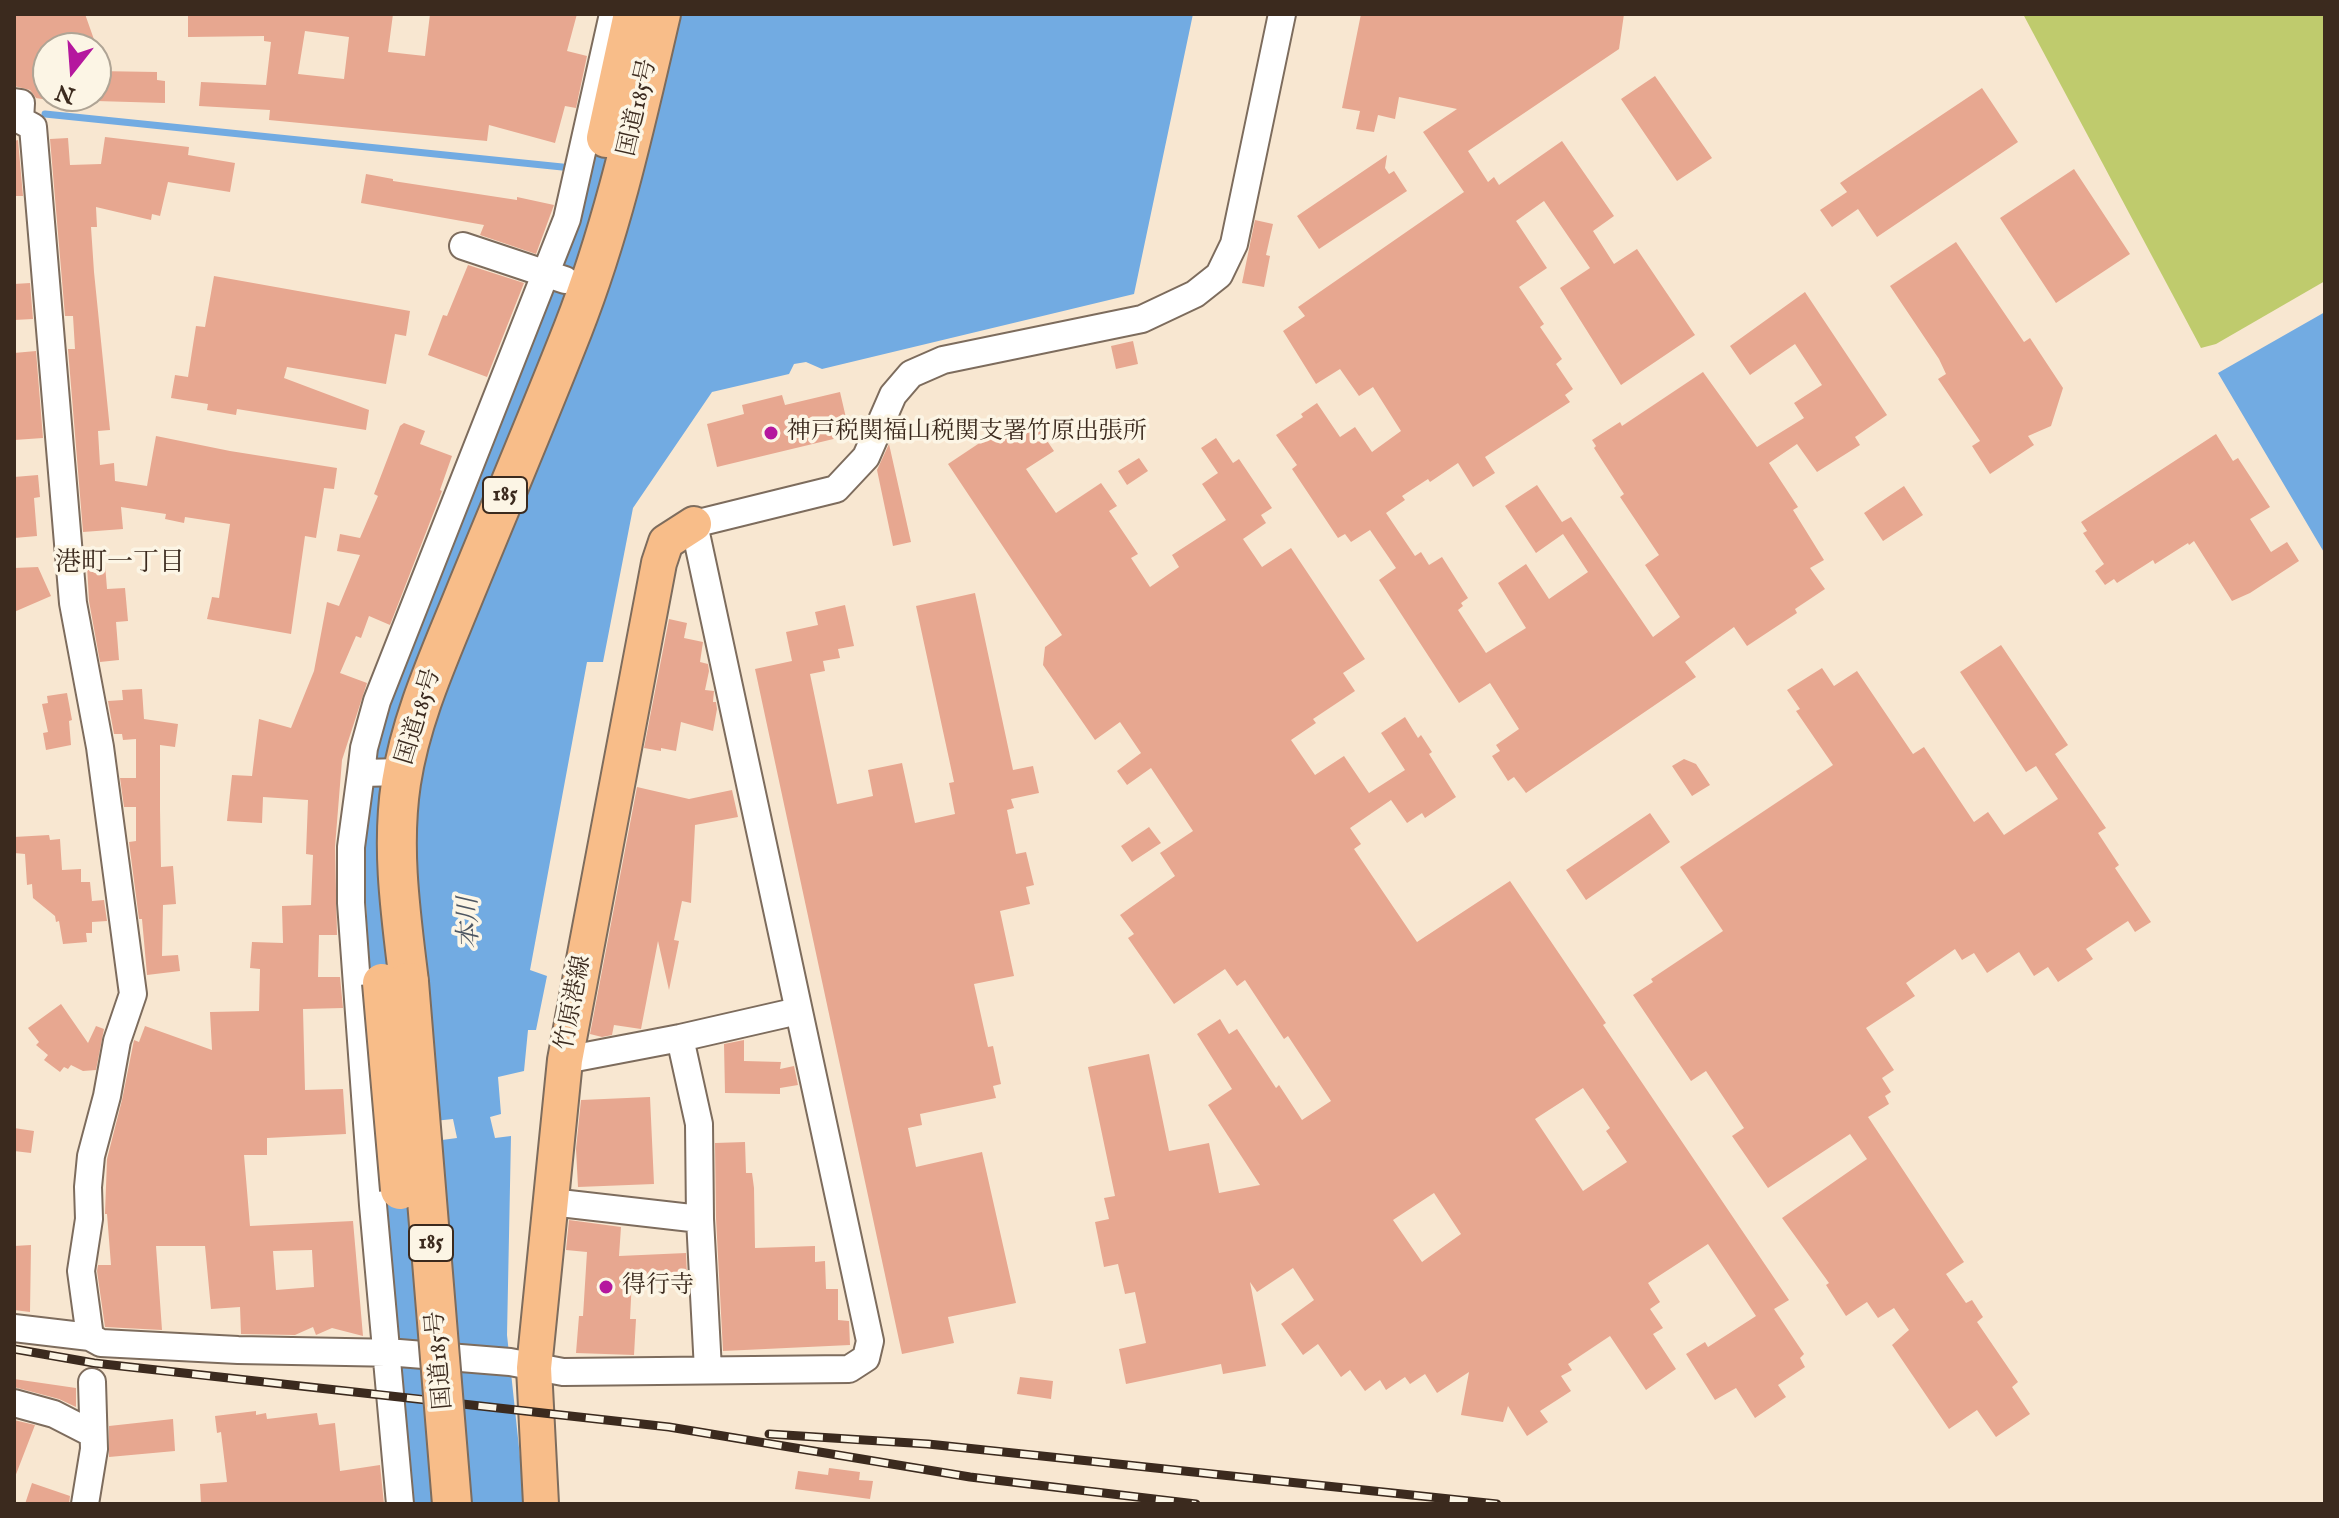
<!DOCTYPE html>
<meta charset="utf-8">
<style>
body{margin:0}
#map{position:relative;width:2339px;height:1518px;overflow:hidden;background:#f8e7d1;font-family:"IM FELL English",serif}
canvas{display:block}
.frame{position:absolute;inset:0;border:16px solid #3b2a1e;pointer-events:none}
.north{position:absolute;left:32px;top:32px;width:80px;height:80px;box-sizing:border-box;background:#fcf5e5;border:2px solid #afa495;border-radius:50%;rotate:197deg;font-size:22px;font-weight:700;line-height:32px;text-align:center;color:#3b2a1e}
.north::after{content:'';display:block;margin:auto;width:28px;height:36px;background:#b5179e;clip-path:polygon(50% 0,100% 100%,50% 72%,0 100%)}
</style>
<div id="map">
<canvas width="2339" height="1518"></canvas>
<div class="frame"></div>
<div class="north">N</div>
</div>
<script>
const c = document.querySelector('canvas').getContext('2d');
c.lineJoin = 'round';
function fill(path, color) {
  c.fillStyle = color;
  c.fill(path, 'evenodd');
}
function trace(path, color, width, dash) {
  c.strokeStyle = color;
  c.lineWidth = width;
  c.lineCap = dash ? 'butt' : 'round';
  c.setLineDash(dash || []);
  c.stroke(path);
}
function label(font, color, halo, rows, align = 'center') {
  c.font = font + ' "IM FELL English","Noto Serif JP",serif';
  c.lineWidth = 7;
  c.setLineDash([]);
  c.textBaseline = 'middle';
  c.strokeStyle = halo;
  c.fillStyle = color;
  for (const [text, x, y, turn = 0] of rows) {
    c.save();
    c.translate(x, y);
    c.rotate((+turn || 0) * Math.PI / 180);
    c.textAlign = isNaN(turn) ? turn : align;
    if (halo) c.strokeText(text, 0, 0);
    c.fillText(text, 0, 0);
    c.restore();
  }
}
fill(new Path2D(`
 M2023 14H2325V281L2216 344 2201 348Z`), '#bfcb6d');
fill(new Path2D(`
 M621 14H1193L1134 294 822 369 806 362 794 364 789 374 712 392 633 508 603 662H587L530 970 547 976 536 1030H528L524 1071 498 1077 501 1114 490 1117 495 1138 511 1136 507 1335 525 1504H414L409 1443 394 1338 382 1148 457 1138 453 1119 377 1127 362 821 370 754 537 321Z
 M2325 312V554L2218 373Z`), '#72abe2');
trace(new Path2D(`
 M45 114 572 168`), '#72abe2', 7);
fill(new Path2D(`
 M14 14H85L97 48H48V100L36 98 30 90 14 86Z
 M188 14H393L388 52 425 56 430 14H577L567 51 587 56 576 108 565 106 555 143 489 125 487 141 269 120 270 110 199 106 201 82 266 85 271 42 264 41V36L188 37ZM305 31 349 37 344 79 298 74Z
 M1361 14H1624L1619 49 1468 151 1488 182 1494 177 1499 185 1562 141 1614 216 1593 231 1614 264 1637 249 1695 335 1621 385 1560 288 1590 268 1544 201 1516 221 1547 268 1519 287 1544 324 1540 327 1562 359 1556 364 1573 389 1565 395 1570 402 1485 457 1495 473 1473 487 1458 463 1430 482 1428 479 1402 496 1405 500 1386 513 1415 556 1421 552 1429 565 1442 557 1468 598 1461 603 1463 606 1458 610 1486 653 1526 628 1498 583 1526 564 1549 599 1588 572 1563 534 1536 553 1505 506 1537 485 1562 522 1571 517 1653 637 1680 617 1645 565 1659 555 1620 497 1624 494 1594 448 1596 446 1592 440 1620 422 1622 426 1703 372 1757 447 1804 418 1794 403 1822 385 1795 344 1750 375 1730 346 1805 292 1887 415 1855 437 1860 445 1817 472 1797 444 1769 463 1798 507 1793 510 1824 560 1810 568 1825 589 1795 609 1797 613 1747 646 1734 627 1685 662 1696 677 1526 793 1514 777 1508 781 1492 756 1500 751 1496 745 1519 729 1490 683 1459 703 1379 580 1396 568 1370 530 1351 542 1345 534 1338 538 1292 469 1297 465 1276 435 1303 417 1301 414 1317 403 1340 437 1355 427 1372 452 1401 431 1373 387 1359 396 1340 369 1316 384 1283 331 1305 316 1298 307 1464 192 1423 132 1457 109 1399 97 1395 119 1378 115 1374 132 1356 129 1360 111 1342 108Z
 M96 71 157 72V80L165 81V103L96 101Z
 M1655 76 1712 158 1677 181 1621 99Z
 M1982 88 2018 142 1877 237 1858 209 1832 227 1820 210 1847 192 1840 183Z
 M105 137 189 147 188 155 235 163 230 192 168 182 160 216 152 214 151 220 96 207 97 227H91L94 272 110 430 98 431 100 465 114 463 115 481 147 486 156 436 230 451 337 468 334 489 324 488 316 538 305 536 291 634 207 619 212 597 219 598 230 524 185 517 184 523 165 519 166 514 121 507 123 529 83 532 68 349H75L73 316H65L50 139 68 138 70 165 101 164Z
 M18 140 23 196H14V141Z
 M1387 155 1385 168 1389 174 1394 171 1407 191 1319 249 1297 216Z
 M2074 169 2130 254 2056 303 2000 218Z
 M366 174 393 179V181L517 200V197L554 205 536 254 480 235 484 225 361 203Z
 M1255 220 1273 224 1266 255 1270 256 1264 287 1242 283Z
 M1956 242 2024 342 2030 338 2063 388 2051 426 2028 436 2034 445 1990 474 1972 446 1980 441 1938 379 1946 374 1939 359 1890 286Z
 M468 265 524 283 487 377 428 355 443 315 447 316Z
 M214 276 410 311 406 336 395 334 386 384 287 367 284 378 369 410 366 430 237 409 236 415 207 410 208 404 171 398 175 375 188 377 196 326 205 327Z
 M30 283 33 319 14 320V284Z
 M1133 341 1138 364 1116 369 1111 346Z
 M36 351 43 438 14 440V353Z
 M840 392 850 435 717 467 707 424 744 414 742 405 782 395 785 405Z
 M404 423 425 431 420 444 452 456 440 490 442 491 390 625 369 616 361 638 356 636 340 673 367 683 342 760 335 847 337 935H319L318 977H340L343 1008 303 1009 305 1090 343 1089 346 1134 267 1138V1155H244L250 1226 353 1221 363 1336 332 1328 316 1335 313 1327 295 1335 241 1334 240 1307 211 1309 205 1246H156L162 1330 105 1327 97 1271 98 1265H111L107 1214H105L107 1159 122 1100 134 1040 139 1042 145 1026 212 1050 210 1012 259 1011 260 969 250 968 252 942 283 943 282 906 311 905 313 855 306 854 308 800 263 797 262 823 227 821 232 775 252 776 259 719 291 728 314 671 327 602 339 606 360 555 337 551 340 534 360 538 378 496 374 494 400 426ZM312 1250 314 1287 276 1290 273 1251Z
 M1037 426 1054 451 1026 469 1056 513 1101 483 1117 506 1109 511 1138 554 1131 558 1150 587 1179 567 1172 555 1226 520 1202 484 1218 473 1201 448 1216 438 1233 463 1239 459 1272 508 1261 515 1266 523 1243 539 1262 567 1291 548 1365 659 1343 673 1355 691 1313 719 1316 723 1291 740 1315 775 1344 756 1369 793 1405 770 1381 733 1405 717 1418 738 1421 735 1432 752 1429 754 1456 797 1425 818 1422 813 1407 823 1391 800 1350 828 1361 844 1354 849 1417 942 1510 881 1606 1023 1603 1025 1789 1300 1774 1309 1804 1354 1800 1358 1805 1367 1778 1385 1786 1397 1755 1418 1736 1388 1715 1400 1686 1354 1705 1342 1708 1347 1756 1316 1708 1244 1648 1283 1660 1302 1650 1309 1663 1328 1653 1334 1676 1369 1646 1390 1610 1336 1568 1364 1572 1370 1561 1376 1571 1391 1540 1411 1548 1422 1527 1436 1508 1406 1503 1422 1461 1415 1469 1372 1437 1393 1425 1374 1410 1384 1405 1377 1386 1390 1380 1380 1365 1391 1350 1370 1341 1377 1318 1344 1303 1355 1281 1324 1314 1300 1293 1268 1257 1292 1250 1282 1266 1366 1223 1374 1221 1364 1126 1384 1119 1349 1146 1343 1135 1292 1125 1294 1118 1264 1104 1267 1095 1222 1109 1219 1104 1198 1115 1196 1088 1067 1149 1054 1169 1151 1209 1143 1219 1193 1260 1185 1208 1105 1232 1089 1197 1034 1220 1019 1229 1034 1237 1029 1276 1088 1279 1085 1302 1120 1331 1101 1288 1036 1284 1039 1245 980 1237 986 1225 969 1174 1004 1128 938 1134 934 1120 915 1175 876 1160 853 1193 831 1151 768 1127 785 1117 771 1141 753 1120 722 1095 740 1043 665 1045 647 1062 635 948 464 996 432 1002 439 1015 431 1019 437ZM1583 1088 1610 1128 1606 1131 1627 1162 1583 1191 1535 1119ZM1434 1193 1461 1234 1422 1262 1393 1220Z
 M2216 434 2233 461 2238 458 2270 507 2250 519 2271 552 2287 542 2299 561 2250 593 2232 601 2194 541 2189 545 2188 543 2155 564 2153 560 2117 583 2114 579 2105 585 2095 571 2104 564 2083 533 2087 531 2081 522Z
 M889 444 911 542 893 546 877 470Z
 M1139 458 1148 471 1127 485 1118 471Z
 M38 475 40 497 34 498 37 536 14 538V477Z
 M1904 486 1923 515 1883 541 1864 513Z
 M105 564 107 589 125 588 128 621 116 622 119 660 100 662 89 601 87 565Z
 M38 567 51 596 14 612V568Z
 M975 593 1013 770 1033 766 1039 793 1011 799 1014 808 1007 810 1016 854 1026 852 1034 885 1026 887 1030 904 1000 911 1014 976 974 984 988 1047 993 1046 1001 1084 993 1086 996 1098 920 1114 922 1125 908 1128 916 1167 982 1152 1016 1303 948 1317 954 1343 902 1354 755 669 792 661 786 632 818 625 815 612 845 605 854 646 838 649 840 658 823 661 825 671 810 674 837 804 873 796 868 770 902 763 915 823 955 814 949 783 954 782 916 606Z
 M669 619 687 623 684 638 703 642 700 662 708 664 709 671 705 690 714 691 713 702H716L717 709 713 731 681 722 676 751 661 748V751L644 748Z
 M2001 645 2068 745 2055 754 2106 828 2098 833 2119 865 2115 868 2151 922 2135 932 2128 921 2086 949 2093 959 2058 982 2048 967 2034 976 2019 952 1987 973 1974 953 1962 960 1955 949 1906 983 1915 996 1866 1028 1894 1070 1882 1078 1891 1092 1885 1096 1889 1104 1868 1117 1964 1262 1946 1274 1966 1303 1972 1300 1983 1317 1977 1322 2018 1382 2012 1387 2030 1414 1996 1437 1977 1410 1949 1429 1892 1345 1909 1330 1894 1308 1878 1318 1867 1302 1846 1316 1826 1285 1829 1283 1782 1218 1867 1159 1850 1134 1768 1188 1732 1136 1744 1128 1706 1071 1691 1081 1633 995 1653 982 1651 979 1723 931 1680 867 1833 765 1796 711 1800 709 1787 690 1822 668 1834 686 1857 671 1913 754 1924 747 1974 822 1988 812 2004 835 2058 799 2036 766 2026 772 1960 672Z
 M142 689 144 719 178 724 175 747 160 745V810L161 867 173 866 176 904 163 905 162 956 178 955 180 971 147 975 142 919H139L129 842 136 841V807H124L120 778H136V739L123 740 122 734H114L108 701 123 700 122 690Z
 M67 693 72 720 69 721 71 745 46 750 43 733 48 732 42 704 48 703 47 696Z
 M1684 759 1696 764 1710 785 1692 796 1672 766Z
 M637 787 689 799 732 790 738 817 695 825 691 903 682 901 674 940 679 941 669 990 658 941 641 1029 614 1025 612 1035 602 1037 590 1034Z
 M1650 813 1670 842 1586 900 1566 870Z
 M1149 827 1161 843 1132 862 1121 846Z
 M49 835 50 840 60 839 62 870 81 869V882H90L92 901 104 900 107 921 92 922V933H86L87 942 63 944 59 921 56 922 55 916 33 898 32 884 27 885 25 854 14 853V837Z
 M61 1004 88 1043 96 1026 104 1029 96 1070 83 1071 71 1065 68 1069 64 1067 60 1072 44 1060 48 1055 36 1045 39 1042 28 1028Z
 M744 1040V1061L781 1062 780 1069 794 1066 798 1085 780 1088V1094L725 1093 724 1044Z
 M650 1097 654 1184 578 1187 576 1149 581 1100Z
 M14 1128 34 1131 31 1153 14 1151Z
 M745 1142 746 1173H752L754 1188 755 1248 815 1246V1262L825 1261 826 1289H838V1320L849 1321 850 1345 723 1351 716 1218 715 1143Z
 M569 1220 621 1227 619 1256 686 1253 687 1276 632 1279 630 1319H636L634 1355 576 1353 579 1316H583L587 1252 566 1250Z
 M31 1245 30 1312 14 1310V1246Z
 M1020 1377 1053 1381 1051 1399 1017 1394Z
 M14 1379 76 1388V1407L59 1399 14 1387Z
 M256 1411V1415L266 1413 267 1419 317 1413 319 1425 335 1423 340 1471 380 1465 384 1504H201L200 1484 227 1482 221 1432 217 1433 215 1416Z
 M173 1419 175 1451 109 1457V1426Z
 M14 1420 35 1425 15 1477 14 1476Z
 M829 1468 860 1472 859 1480 873 1481 870 1499 795 1489 798 1471 828 1475Z
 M32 1483 70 1496 69 1504H25Z`), '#e7a790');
const minor = new Path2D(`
 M14 102 21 103 20 120 33 127 73 603 100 747 133 994 117 1041 107 1096 91 1156 88 1187 89 1219 81 1271 90 1337 101 1343 238 1350 399 1353 510 1362 563 1372 849 1369 866 1358 870 1341 694 524 836 489 866 457 893 395 911 374 943 360 1142 319 1195 294 1219 275 1234 244 1282 14
 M463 246 565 280
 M361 773 364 748 377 701 567 219 613 14
 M680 1038 699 1124 700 1219 708 1370
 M565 1060 680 1038 798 1011
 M551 1202 700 1219
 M14 1328 90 1337
 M14 1403 54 1414 93 1434
 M85 1504 94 1449 92 1382
 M400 1504 373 1205 351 903V847L361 773 403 772`);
const major = new Path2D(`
 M541 1504 534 1368 565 1060 659 563 666 542 694 524`);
const highway = new Path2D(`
 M606 138 633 14
 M409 982C401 916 391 849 401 783 411 717 440 655 465 593 501 505 538 418 573 329 613 227 636 121 661 14`);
trace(minor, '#7d6c5d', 30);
trace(major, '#7d6c5d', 38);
trace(highway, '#7d6c5d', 42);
trace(minor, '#fff', 26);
trace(major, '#f8bd89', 34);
trace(highway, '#f8bd89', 38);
const rail = new Path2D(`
 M14 1349 94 1363 669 1427 970 1477 1196 1504
 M769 1434 928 1444 1497 1504`);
trace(rail, '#3b2a1e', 9);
trace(rail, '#fcf5e5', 6, [18]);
const highwayBridge = new Path2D(`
 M409 982 452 1504
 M382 983 400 1190`);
trace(highwayBridge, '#7d6c5d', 42, []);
trace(highwayBridge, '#f8bd89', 38);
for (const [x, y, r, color] of [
 [771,433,8,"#b5179e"],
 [606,1287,8,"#b5179e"]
]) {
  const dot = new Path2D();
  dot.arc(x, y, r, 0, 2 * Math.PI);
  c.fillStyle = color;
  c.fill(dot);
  trace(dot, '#fcf5e5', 3);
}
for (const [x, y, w] of [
 [505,495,44],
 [431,1243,44]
]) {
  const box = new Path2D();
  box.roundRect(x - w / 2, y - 18, w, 36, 6);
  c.fillStyle = '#fcf5e5';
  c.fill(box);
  trace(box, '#3b2a1e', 2);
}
label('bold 22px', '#3b2a1e', null, [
 ["185",505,495],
 ["185",431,1243]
]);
label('24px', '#3b2a1e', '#fcf5e5', [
 ["国道185号",639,108,-77],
 ["国道185号",420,717,-73],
 ["竹原港線",575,1003,-79],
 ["国道185号",441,1360,-95]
]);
label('24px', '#3b2a1e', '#fcf5e5', [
 ["神戸税関福山税関支署竹原出張所",787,433],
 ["得行寺",622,1287]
], 'left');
label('26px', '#3b2a1e', '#fcf5e5', [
 ["港町一丁目",120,565]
]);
label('italic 26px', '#4e5763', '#fcf5e5', [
 ["本川",471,923,-91]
]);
</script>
